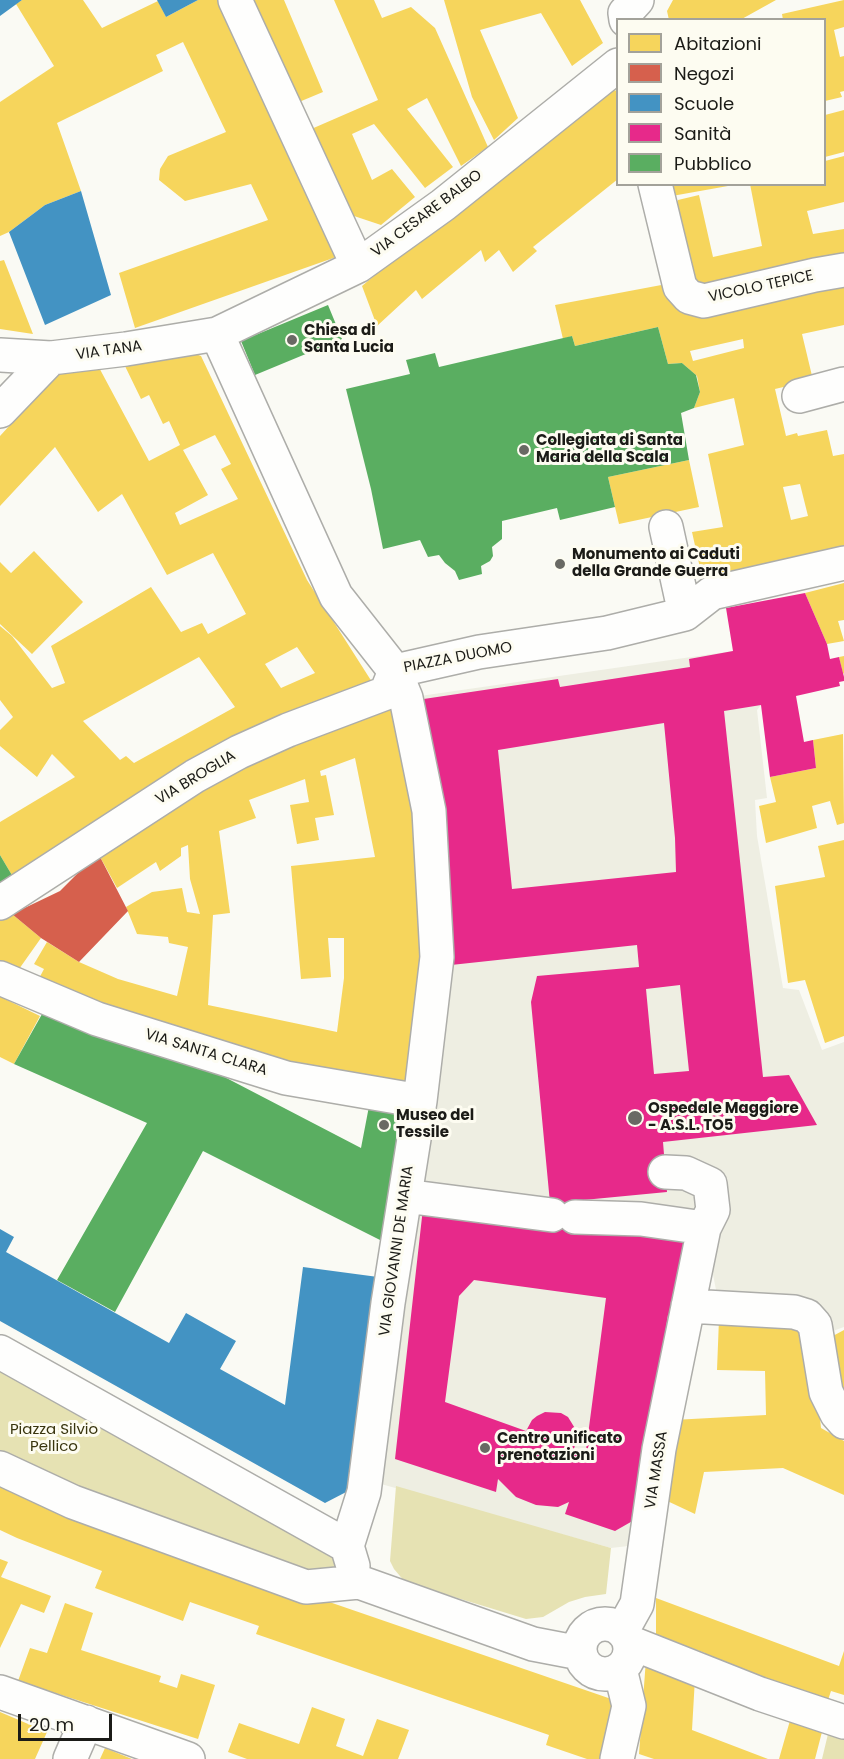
<!DOCTYPE html>
<meta charset="utf-8">
<style>
body{margin:0}
#map{position:relative;width:844px;height:1759px;overflow:hidden;background:#fafaf4;font-family:Poppins,sans-serif}
canvas{display:block}
.legend{position:absolute;left:616px;top:18px;width:210px;height:168px;box-sizing:border-box;background:#fdfcf1;border:2px solid #a3a29a;margin:0;padding:8px 10px;list-style:none;font-size:18px;color:#1b1b17}
.legend li{display:flex;align-items:center;gap:12px;height:30px}
.legend b{width:30px;border:2px solid #a3a29a}
.scale{position:absolute;left:18px;top:1714px;width:94px;height:27px;box-sizing:border-box;border:3px solid #1b1b17;border-top:0;padding-left:8px;font-size:18px;line-height:21px;white-space:nowrap;color:#1b1b17;-webkit-text-stroke:4px #fdfcf1;paint-order:stroke}
</style>
<div id="map">
<canvas width="844" height="1759"></canvas>
<ul class="legend">
<li><b style="height:16px;background:#f6d55c"></b>Abitazioni</li>
<li><b style="height:16px;background:#d6604d"></b>Negozi</li>
<li><b style="height:16px;background:#4393c3"></b>Scuole</li>
<li><b style="height:16px;background:#e7298a"></b>Sanità</li>
<li><b style="height:16px;background:#5aae61"></b>Pubblico</li>
</ul>
<div class="scale">20 m</div>
</div>
<script>
const c = document.querySelector('canvas').getContext('2d');
c.lineJoin = 'round';
function fill(path, color) {
  c.fillStyle = color;
  c.fill(path, 'evenodd');
}
function trace(path, color, width, dash) {
  c.strokeStyle = color;
  c.lineWidth = width;
  c.lineCap = dash ? 'butt' : 'round';
  c.setLineDash(dash || []);
  c.stroke(path);
}
function label(font, color, halo, rows, align = 'center') {
  c.font = font + ' Poppins,sans-serif';
  c.lineWidth = 6;
  c.setLineDash([]);
  c.textBaseline = 'middle';
  c.strokeStyle = halo;
  c.fillStyle = color;
  for (const [text, x, y, turn = 0] of rows) {
    c.save();
    c.translate(x, y);
    c.rotate((+turn || 0) * Math.PI / 180);
    c.textAlign = isNaN(turn) ? turn : align;
    if (halo) c.strokeText(text, 0, 0);
    c.fillText(text, 0, 0);
    c.restore();
  }
}
fill(new Path2D(`
 M733 651 756 677 761 705 757 710 767 798 755 800 757 836 783 988 799 990 822 1050 844 1042V1327L830 1332 820 1303 717 1295 704 1228 637 1545 611 1548 381 1484 418 1211 413 697Z`), '#eeeee2');
fill(new Path2D(`
 M0 1351 347 1546 359 1582 306 1587 0 1469Z
 M396 1486 611 1548 606 1594 585 1597 569 1602 543 1617 526 1619 405 1582 394 1569 390 1561Z
 M828 1734 844 1739V1759H822Z`), '#e6e2b3');
fill(new Path2D(`
 M22 0H83L102 28 158 1 166 17 198 0H222L339 256 135 328 119 273 268 220 251 184 185 201 159 180 160 169 168 156 226 132 183 42 156 55 163 71 57 123 81 191 45 205 9 232 0 236V102L54 66 16 4Z
 M254 0H284L323 92 299 102Z
 M334 0H374L382 18 411 7 435 28 488 147 461 166 427 98 407 109 453 167 425 188 374 124 352 134 372 180 392 169 415 197 381 225 348 214 309 130 378 100Z
 M444 0H580L603 43 572 66 541 13 480 30 518 118 494 140 472 97Z
 M673 0H776L740 20H669L667 11Z
 M844 0V27L834 30 840 57 844 56V91L840 92 842 97 825 101V20H783L782 14Z
 M613 90 618 91V179L533 247 537 251 513 272 499 250 485 262 481 250 422 299 416 290 377 326 362 286 461 202Z
 M844 110V152L825 157V115Z
 M844 156V202L807 211 813 234 844 229V267L688 288 669 218 678 200 699 195 713 257 762 246 750 184H825V161Z
 M670 184H728V186L672 196Z
 M4 260 33 334 0 329V261Z
 M844 274V325L802 334 813 380 775 389 786 436 797 433 798 436 827 430 833 456 844 454V549L702 577 692 532 723 527 708 454 744 445 734 398 694 408 700 392 697 376 682 363 668 364 658 327 575 346 572 336 563 339 555 305 672 283 680 311ZM743 339 744 348 693 361 690 351ZM800 484 808 516 791 520 783 487Z
 M193 353 201 356 307 580 372 682 13 877 0 855V822L75 777 52 754 37 777 0 746V730L13 717 0 700V626L12 636 52 688 65 683 51 646 151 587 181 632 202 623 208 634 246 614 213 553 167 575 122 494 98 512 55 447 0 506V436L56 375 95 360 149 461 180 445 169 421 163 424 149 395 141 399 124 364ZM215 435 231 464 221 469 238 499 180 525 175 513 208 495 183 450ZM297 647 315 673 281 688 265 664ZM199 657 235 707 134 763 126 756 120 760 83 721Z
 M689 460 699 507 619 524 608 477Z
 M34 551 83 602 32 654 0 624V562L11 573Z
 M844 583V620L838 621 844 641 827 644 805 593Z
 M844 656V673L843 674 839 657Z
 M389 700 421 855 424 963 410 1082 332 1070 331 1075 34 988 44 969 34 964 47 942 79 962 118 979 177 996 188 947 169 943 168 937 137 934 126 907 152 892 182 888 187 912 200 914 190 879 188 845 181 848V856L160 871 156 862 117 888 98 853 208 774ZM355 758 375 857 291 866 301 979 331 977 328 938H344V978L337 1032 208 1005 213 915 230 913 219 831 256 818 249 800 305 779 309 802 290 805 297 844 319 840 315 818 334 815 326 775 321 776 320 771Z
 M843 734 844 823 837 825 830 801 812 806 817 828 766 843 759 806 776 802 770 777 816 768 813 740Z
 M844 840V1036L825 1043 805 980 788 983 775 886 825 877 818 846Z
 M12 914 41 938 12 979 0 973V920Z
 M0 995 5 999 40 1016 14 1064 0 1057Z
 M719 1319 811 1326 821 1428 844 1441V1495L783 1468 704 1472 695 1514 663 1499 673 1420 766 1415 765 1371 717 1370Z
 M844 1330V1393L832 1364 831 1337Z
 M0 1479 245 1573 620 1702 601 1759H587L546 1745 549 1735 256 1634 259 1626 190 1602 183 1621 95 1588 102 1571 17 1538 0 1530Z
 M0 1559 8 1562 1 1577 51 1596 44 1613 21 1604 0 1648Z
 M656 1598 839 1666 844 1651V1695L831 1691 827 1703 706 1659 705 1653 656 1635Z
 M65 1603 93 1613 81 1650 161 1676 159 1682 177 1688 181 1674 215 1685 198 1739 18 1681 30 1648 47 1653Z
 M646 1659 695 1678 692 1730 768 1759H654L639 1754Z
 M312 1707 345 1719 336 1746 363 1756 377 1719 409 1730 398 1759H247L228 1752 239 1723 299 1744Z
 M0 1712 47 1732 35 1759H0Z
 M791 1717 823 1728 815 1759H779Z
 M105 1748 132 1759H100Z`), '#f6d55c');
fill(new Path2D(`
 M98 853 128 911 79 962 41 938 12 914 60 891Z`), '#d6604d');
fill(new Path2D(`
 M0 0H22L0 16Z
 M157 0H198L166 17Z
 M81 191 111 295 45 325 9 232 45 205Z
 M0 1229 14 1237 6 1252 169 1343 186 1313 236 1341 220 1369 285 1405 303 1267 378 1277 350 1490 325 1503 0 1321Z`), '#4393c3');
fill(new Path2D(`
 M805 593 827 644 830 659 839 657 844 677V681L839 682 840 686 796 696 804 742 813 740 816 768 770 777 761 705 724 711 763 1077 789 1075 817 1125 663 1142 667 1192 573 1201 577 1230 615 1236 617 1225 687 1234 679 1317 668 1315 636 1519 615 1531 565 1514 569 1502 558 1507 536 1505 516 1497 498 1479 496 1492 395 1459 423 1208 550 1203 531 1002 537 976 639 967 637 945 451 965 417 700 558 679 560 687 690 667 689 659 733 651 726 608ZM664 723 675 838 676 872 512 889 498 750ZM680 985 689 1071 654 1074 646 989ZM474 1280 606 1298 586 1450 574 1449 577 1436 576 1430 568 1417 561 1413 545 1412 537 1416 532 1420 526 1431 445 1402 459 1296Z`), '#e7298a');
fill(new Path2D(`
 M328 305 342 339 255 375 241 341Z
 M658 327 668 364 682 363 696 375 700 392 694 408 681 413 689 460 608 477 615 507 560 520 557 508 502 521V539L492 547 493 556 490 561 481 566 482 574 459 580 455 571 445 563 439 555 428 557 420 540 383 549 371 489 346 389 410 374 406 360 435 353 439 367 572 336 575 346Z
 M0 855 13 877 0 887Z
 M46 1007 186 1057 361 1148 370 1101 409 1109 384 1242 203 1151 115 1312 57 1280 147 1123 14 1064Z`), '#5aae61');
const minor = new Path2D(`
 M235 0 358 266
 M626 20 625 13 637 0
 M655 184 680 287 689 297 704 301 815 275 844 270
 M217 334 336 596 395 671 406 698 429 811 437 957 420 1101 388 1303 364 1492 347 1546
 M0 355 51 358 126 349 217 334 358 266 443 205 618 65
 M799 396 844 384
 M0 411 51 358
 M666 527 685 614
 M395 671 479 652 607 633 685 614 712 593 844 563
 M0 903 195 776 239 752 288 730 386 693 395 671
 M0 978 97 1019 286 1078 420 1101
 M665 1172 686 1173 710 1184 713 1210 704 1228
 M405 1196 552 1215
 M575 1217 641 1219 704 1228 659 1449 637 1604 622 1631
 M688 1306 794 1312 807 1316 815 1325 826 1392 837 1414 844 1422
 M0 1352 347 1546 353 1566
 M0 1468 73 1502 306 1587 359 1582 533 1644 580 1653
 M580 1649a25 25 0 1 1 50 0a25 25 0 1 1-50 0Z
 M629 1642 760 1694 844 1722
 M0 1692 188 1759
 M70 1759 86 1722
 M617 1759 629 1706 620 1669`);
trace(minor, '#adada9', 36);
trace(minor, '#fefefd', 33);
for (const [x, y, r, color] of [
 [292,340,6,"#696964"],
 [524,450,6,"#696964"],
 [560,564,6,"#696964"],
 [635,1118,8,"#696964"],
 [384,1125,6,"#696964"],
 [485,1448,6,"#696964"]
]) {
  const dot = new Path2D();
  dot.arc(x, y, r, 0, 2 * Math.PI);
  c.fillStyle = color;
  c.fill(dot);
  trace(dot, '#fdfcf1', 2);
}
label('15px', '#1b1b17', '#fdfcf1', [
 ["VIA CESARE BALBO",427,214,-37],
 ["VICOLO TEPICE",761,287,-12],
 ["VIA TANA",109,351,-8],
 ["PIAZZA DUOMO",458,658,-11],
 ["VIA BROGLIA",196,778,-31],
 ["VIA SANTA CLARA",206,1053,17],
 ["VIA GIOVANNI DE MARIA",397,1251,-82],
 ["VIA MASSA",657,1470,-81]
]);
label('bold 15px', '#1b1b17', '#fdfcf1', [
 ["Chiesa di",304,331],
 ["Santa Lucia",304,348],
 ["Collegiata di Santa",536,441],
 ["Maria della Scala",536,458],
 ["Monumento ai Caduti",572,555],
 ["della Grande Guerra",572,572],
 ["Ospedale Maggiore",648,1109],
 ["- A.S.L. TO5",648,1126],
 ["Museo del",396,1116],
 ["Tessile",396,1133],
 ["Centro unificato",497,1439],
 ["prenotazioni",497,1456]
], 'left');
label('15px', '#38340e', '#fdfcf1', [
 ["Piazza Silvio",54,1430],
 ["Pellico",54,1447]
]);
</script>
